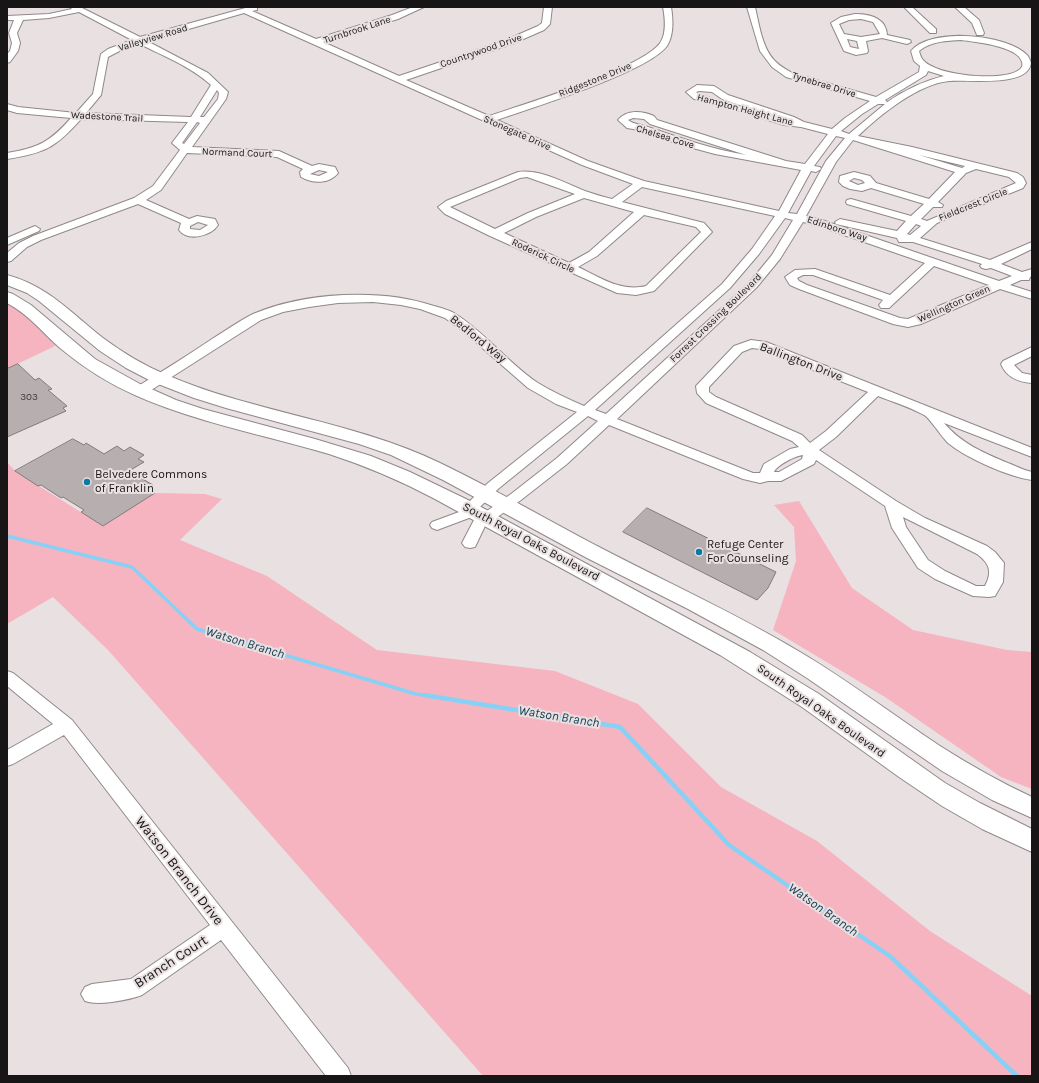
<!DOCTYPE html>
<style>
body{margin:0}
#map{position:relative;width:1039px;height:1083px;overflow:hidden;background:#e9e0e2;font-family:Karla,sans-serif}
canvas{display:block}
.frame{position:absolute;inset:0;border:8px solid #171515;pointer-events:none}
</style>
<div id="map">
<canvas width="1039" height="1083"></canvas>
<div class="frame"></div>
</div>
<script>
const c = document.querySelector('canvas').getContext('2d');
c.lineJoin = 'round';
function fill(path, color) {
  c.fillStyle = color;
  c.fill(path, 'evenodd');
}
function trace(path, color, width, dash) {
  c.strokeStyle = color;
  c.lineWidth = width;
  c.lineCap = dash ? 'butt' : 'round';
  c.setLineDash(dash || []);
  c.stroke(path);
}
function label(font, color, halo, rows, align = 'center') {
  c.font = font + ' Karla,sans-serif';
  c.lineWidth = 4;
  c.setLineDash([]);
  c.textBaseline = 'middle';
  c.strokeStyle = halo;
  c.fillStyle = color;
  for (const [text, x, y, turn = 0] of rows) {
    c.save();
    c.translate(x, y);
    c.rotate((+turn || 0) * Math.PI / 180);
    c.textAlign = isNaN(turn) ? turn : align;
    if (halo) c.strokeText(text, 0, 0);
    c.fillText(text, 0, 0);
    c.restore();
  }
}
fill(new Path2D(`
 M7 297 57 335 55 346 7 369Z
 M7 462 15 471 103 526 155 493 205 494 222 499 180 540 267 576 377 650 555 671 638 704 721 787 817 841 930 931 1032 996V1076H483L108 650 53 597 7 624Z
 M799 501 852 588 913 630 1007 650 1032 652V789L1001 777 885 697 773 630 796 561 794 527 774 505Z`), '#f6b4c1');
trace(new Path2D(`
 M7 536 132 567 197 629 416 694 430 696`), '#88d1f6', 3.5);
trace(new Path2D(`
 M424 695 620 727 729 845 891 957 1017 1076`), '#88d1f6', 4.5);
const building = new Path2D(`
 M18 364 35 380 39 378 52 389 48 390 67 406 63 408 66 411 7 437V369Z
 M73 439 84 445 86 443 104 454 117 446 124 451 130 447 144 455 138 459 144 462 129 471 153 485 148 489 155 493 103 526 81 512 84 510 63 497 61 498 41 485 38 486 15 471Z
 M647 508 776 572 768 588 757 600 623 532Z`);
fill(building, '#b6aeaf');
trace(building, '#817a7b', 1);
const minor = new Path2D(`
 M70 7H80L140 37 249 7H257V10L252 11 316 39 392 15 413 7H424L398 19 323 42 399 76 506 40 538 26 542 23 544 7H552L550 24 544 30 512 44 406 80 489 116C522 105 643 68 660 43 667 33 665 18 663 7H671C673 19 674 35 667 46 648 72 531 108 497 120L588 161 644 181 779 211 801 170 715 154 678 144 639 130 627 128 618 120C627 109 643 111 654 116L657 120 786 161 805 164 828 134 801 127 784 125 710 102 694 99 686 92 697 85 714 86 728 95 794 117 804 122 832 129 845 118 870 101 786 77 772 67 760 51 747 7H755C759 24 762 47 774 60 779 66 786 69 792 73L876 97 919 72 920 66 914 61 911 51C930 27 1008 34 1027 55 1029 57 1030 60 1031 63 1028 88 967 79 949 81 918 84 880 115 858 136L912 147 1017 173 1023 177 1026 183 1023 188 937 223 920 238 990 260 1032 242V249L1001 264 1022 272 1032 269V276L1030 277 1029 280H1021L1010 285 1032 292V299L1000 289 921 324 908 327 893 324 799 289 790 285 785 277 795 270 815 269 890 295 925 263 815 225 803 222 780 259 757 287 617 419 753 473H760L764 464 790 449 799 447 792 441 706 403 697 393 696 386 734 346 751 340 766 342 1032 448V457L944 423C962 444 984 453 1008 463 1016 466 1023 470 1032 472V480C1009 477 966 458 948 443 941 436 929 417 924 415 910 407 893 402 878 396L836 437 819 450 896 501 925 518 987 546 995 552 1004 563 1003 582 995 596 989 597 973 596 935 579 918 568 892 528 885 506 816 460 814 464 781 481H768L760 483 743 479 609 425 567 464 521 500 485 526 475 547 470 548 465 547 462 543 474 520 511 494 557 458 598 421 588 416 498 489 469 518 437 530 432 528 430 525 432 522 459 512 488 483 577 412 556 404 528 388 464 332 445 318 420 309 401 305 373 302 338 303 309 307 283 312 261 320 145 394H135L134 391 135 388C161 372 187 356 212 339 225 331 239 321 253 314 304 292 382 288 434 306 441 308 449 310 454 313 485 332 508 363 538 383 553 392 568 399 584 406L722 284 752 249 775 216 642 187 622 202 704 223 712 232 654 291 636 295 617 293 490 236 445 214 438 207 446 201 518 172C541 169 564 183 585 191 594 194 603 197 612 199L633 184 582 165 244 13 147 41 208 73 228 92 226 99 192 147 279 151 312 166 319 164 335 167 338 173C329 184 313 184 301 177L300 172 303 169 277 157 187 153 161 190 146 200 189 219 197 216 215 219 218 225C211 236 188 242 179 230L181 223 138 204 41 240 27 247 11 261 7 262V253L19 243 33 236 134 198 153 186 180 150 172 143 188 122 81 119C55 148 45 153 7 159V153C38 148 50 142 71 118L17 113 7 110V104L18 107 76 113 93 94 101 54 108 49 132 40 79 12 49 18 23 20 17 33 20 43 18 51 10 62 7 63V54L10 51 12 43 9 33 14 20H7V16L49 14 72 9ZM961 40C975 42 1018 46 1022 62 1023 65 1022 68 1019 70 1003 82 936 76 923 60 921 58 920 54 919 51 931 41 946 41 961 40ZM138 43C163 56 190 66 211 85L191 117 86 113 101 95 108 57 129 46ZM928 71 944 76C923 81 903 91 886 103L887 102 885 100 926 75ZM217 90 219 93 218 99 204 117H200ZM699 91 712 92 722 99 763 113 700 95 696 92ZM878 104H885L849 134 841 131 862 114ZM633 118 644 119 650 124 746 155C712 149 680 138 648 127 641 124 634 125 628 120ZM197 122 200 123 184 144 182 143ZM836 136 845 138 826 161 797 214 788 213 811 171 816 172 821 169 820 167 814 166ZM853 140 955 172 929 199 876 183 870 176 854 172 840 176 839 182 843 186 850 189 862 191 871 188 924 204 911 216 851 199 847 200 846 202 847 204 906 221 897 231 840 219 835 222 836 224 897 238 899 242H913L982 264 980 266 982 268 986 269 991 268 1012 276 999 281 822 220 806 216 836 162ZM919 155 965 166 962 168ZM976 169 1009 177 1016 183 927 221 921 219 933 207H942L943 205 938 202 966 173ZM319 170 328 172 319 176 310 174ZM527 177 575 194 528 213 495 229 450 207 520 178ZM854 178 862 180 865 183 858 185 849 181ZM584 198 634 212 589 252 569 263 504 233 536 217ZM644 215 696 227 701 232 646 286C621 292 601 278 578 267L597 256ZM785 218 793 220 772 255 749 283 606 414 595 410 730 288 759 254ZM198 222 208 225 200 230 190 229V226ZM916 224 921 226 910 235 907 234ZM934 266 989 285 908 319 900 318 807 285 799 281 797 278 803 275H813L883 300 879 305 881 308H889ZM752 348 760 349 868 392 826 431 810 443 802 435 716 397 709 392V387L742 352ZM803 455 802 459 779 472H774C777 465 795 456 803 455ZM903 517 977 554C989 563 993 571 985 586H976L945 571 928 560 906 527Z
 M904 7H912L936 29V33H930Z
 M955 7H964L979 20 984 33 983 35H977L972 23Z
 M855 14C870 14 886 18 887 35L910 40 911 42 907 44 882 38 866 41 868 51 867 53 856 55 844 51 831 23 841 17ZM861 19 873 22 880 34 861 37 844 34 839 24 849 20ZM847 39 857 41 859 49 850 47Z
 M35 226 40 229 39 231 7 245V238Z
 M1032 347V356L1014 365 1022 373 1032 375V383C1018 382 1006 377 1001 364L1003 361Z
 M7 671 13 673 72 720 348 1068 351 1076H326L221 940 142 995C129 1000 98 1006 85 1001L81 994 85 987 92 984 131 979 210 925 64 735 13 764 7 766V750L53 724 7 686Z`);
const major = new Path2D(`
 M7 275C48 286 71 313 103 338 123 353 145 366 169 376 256 413 353 421 440 463 494 489 546 519 599 547 666 582 735 613 800 652 849 681 893 715 940 746 970 765 1000 782 1032 797V818L992 800 942 771 807 678 763 650 688 609 587 558 443 480 391 455 359 444 226 408 194 398 153 382 126 368 100 351 39 301 27 293 7 285Z
 M7 292 13 294 31 305 95 359 140 384 176 400 203 409 315 439 371 456 410 472 468 500 750 652 819 694 945 783 980 803 1032 829V852L982 829 942 806 899 777 802 707 720 655 435 499C401 481 366 466 329 454 265 435 199 423 137 396 109 384 84 368 60 348 43 333 28 314 7 303Z`);
trace(minor, '#908889', 2);
trace(major, '#908889', 2);
fill(minor, '#fff');
fill(major, '#fff');
for (const [x, y, r, color] of [
 [87,482,4,"#087aa3"],
 [699,552,4,"#087aa3"]
]) {
  const dot = new Path2D();
  dot.arc(x, y, r, 0, 2 * Math.PI);
  c.fillStyle = color;
  c.fill(dot);
  trace(dot, '#e9e0e2', 1.5);
}
label('10px', '#171515', '#e9e0e2', [
 ["Turnbrook Lane",357,30,-18],
 ["Valleyview Road",153,38,-17],
 ["Countrywood Drive",481,51,-19],
 ["Ridgestone Drive",595,80,-22],
 ["Tynebrae Drive",824,85,17],
 ["Hampton Height Lane",745,110,15],
 ["Wadestone Trail",107,117,3],
 ["Stonegate Drive",517,133,24],
 ["Chelsea Cove",665,137,17],
 ["Normand Court",237,153,2],
 ["Fieldcrest Circle",973,205,-22],
 ["Edinboro Way",837,229,18],
 ["Roderick Circle",543,256,25],
 ["Wellington Green",954,304,-24],
 ["Forrest Crossing Boulevard",716,318,-44]
]);
label('10px', '#3f3b3c', null, [
 ["303",29,397]
]);
label('12px', '#171515', '#e9e0e2', [
 ["Bedford Way",478,339,39],
 ["Ballington Drive",801,362,21],
 ["South Royal Oaks Boulevard",531,542,28],
 ["South Royal Oaks Boulevard",821,711,35]
]);
label('12px', '#171515', '#e9e0e2', [
 ["Belvedere Commons",95,475],
 ["of Franklin",95,489],
 ["Refuge Center",707,545],
 ["For Counseling",707,559]
], 'left');
label('italic 13px', '#0f3a4d', '#e9e0e2', [
 ["Watson Branch",245,643,17],
 ["Watson Branch",559,717,9],
 ["Watson Branch",823,910,35]
]);
label('14px', '#171515', '#e9e0e2', [
 ["Watson Branch Drive",179,871,52],
 ["Branch Court",171,962,-33]
]);
</script>
